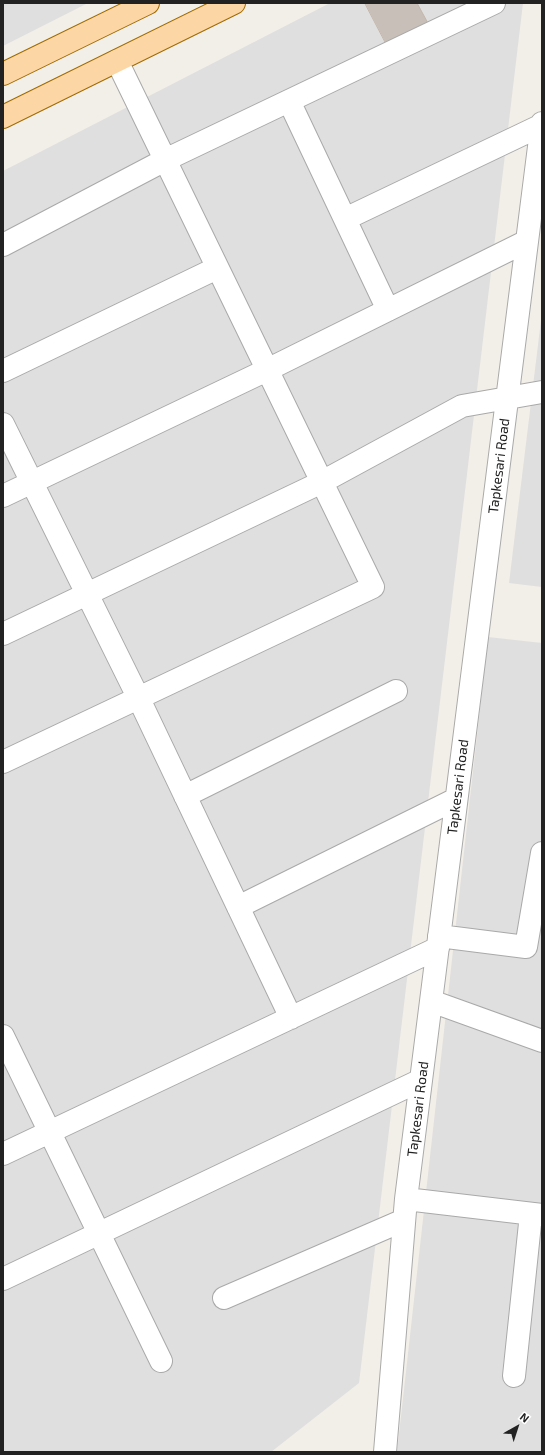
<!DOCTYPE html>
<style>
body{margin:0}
#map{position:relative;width:545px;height:1455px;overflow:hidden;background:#f2efe9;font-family:"Exo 2",sans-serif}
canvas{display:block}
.frame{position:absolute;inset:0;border:4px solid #222;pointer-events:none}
.north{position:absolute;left:497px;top:1407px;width:40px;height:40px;-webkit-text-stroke:3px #fff;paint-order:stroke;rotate:39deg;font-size:11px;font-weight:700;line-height:16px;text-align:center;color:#222}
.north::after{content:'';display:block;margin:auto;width:14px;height:18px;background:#222;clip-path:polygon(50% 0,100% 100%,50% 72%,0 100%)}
</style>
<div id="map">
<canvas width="545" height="1455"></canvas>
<div class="frame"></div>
<div class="north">N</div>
</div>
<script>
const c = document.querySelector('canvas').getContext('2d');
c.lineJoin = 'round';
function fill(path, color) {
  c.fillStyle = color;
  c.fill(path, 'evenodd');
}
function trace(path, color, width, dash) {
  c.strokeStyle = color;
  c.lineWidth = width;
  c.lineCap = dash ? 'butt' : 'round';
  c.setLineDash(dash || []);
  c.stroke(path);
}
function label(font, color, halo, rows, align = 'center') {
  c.font = font + ' "Exo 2",sans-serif';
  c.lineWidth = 4;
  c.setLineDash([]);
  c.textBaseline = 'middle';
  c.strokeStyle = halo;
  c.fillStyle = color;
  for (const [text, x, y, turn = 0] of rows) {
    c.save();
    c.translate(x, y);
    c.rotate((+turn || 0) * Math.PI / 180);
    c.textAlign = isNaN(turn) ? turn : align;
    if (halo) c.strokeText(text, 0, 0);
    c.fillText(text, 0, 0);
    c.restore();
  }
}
fill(new Path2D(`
 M3 3H88L3 46Z
 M330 3H523L359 1383 271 1452H3V171Z
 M542 312V587L509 583Z
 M488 637 542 643V1452H397Z`), '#e0dfdf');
const building = new Path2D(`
 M365 3H417L429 25 388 47Z`);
fill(building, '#c7bfb8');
trace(building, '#c4b6ab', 1);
const minor = new Path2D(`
 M289 101 388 310
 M345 219 542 125
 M3 245 165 160 494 3
 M3 371 217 268
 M3 424 139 699 291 1018
 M3 496 267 370 527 241
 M3 634 322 482 462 406 542 392
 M3 762 373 587 117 61
 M185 796 396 691
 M238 907 456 799
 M439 936 526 947 542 853
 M431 1001 542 1041
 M3 1036 161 1361
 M3 1154 438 948
 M406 1199 542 1215
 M3 1279 421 1080
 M224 1298 404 1220
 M514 1376 531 1214
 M385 1452 406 1199 542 123`);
const major = new Path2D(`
 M3 74 148 3
 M3 117 234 3`);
trace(minor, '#a9a9a9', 24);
trace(major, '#a06b00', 24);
trace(minor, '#fff', 22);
trace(major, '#fcd6a4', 22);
label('14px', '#222', '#fff', [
 ["Tapkesari Road",499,466,-83],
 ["Tapkesari Road",458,787,-83],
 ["Tapkesari Road",418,1109,-83]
]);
</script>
